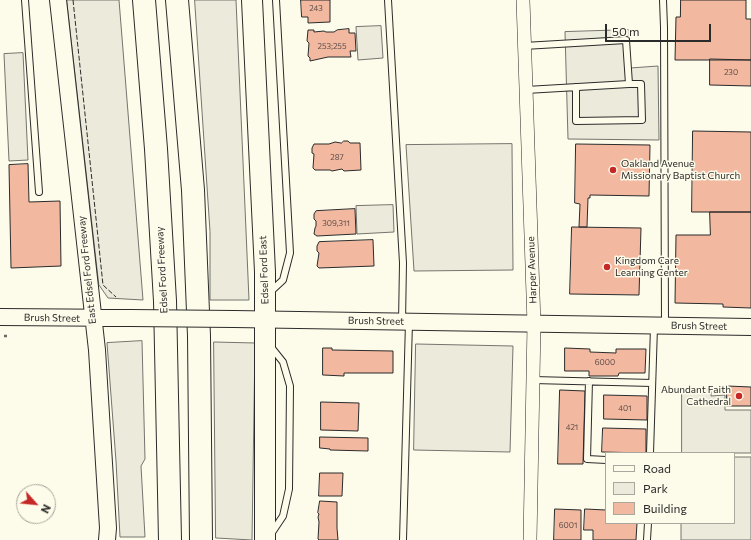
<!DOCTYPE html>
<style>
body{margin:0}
#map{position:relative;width:751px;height:540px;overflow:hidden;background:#fdfbea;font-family:Commissioner,sans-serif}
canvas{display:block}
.legend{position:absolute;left:605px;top:452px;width:130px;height:72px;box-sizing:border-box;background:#fdfbea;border:1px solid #a9a89e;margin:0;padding:5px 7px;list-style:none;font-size:12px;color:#2b2b2b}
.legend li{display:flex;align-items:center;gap:8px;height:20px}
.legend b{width:20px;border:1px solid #a9a89e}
.north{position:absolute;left:16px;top:484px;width:40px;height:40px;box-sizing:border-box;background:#fdfbea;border:1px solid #a9a89e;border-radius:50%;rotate:117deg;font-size:11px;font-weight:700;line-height:16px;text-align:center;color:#2b2b2b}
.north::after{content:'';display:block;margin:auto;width:14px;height:18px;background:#c62828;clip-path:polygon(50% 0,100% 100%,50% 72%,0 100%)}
.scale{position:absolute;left:605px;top:24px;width:106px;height:18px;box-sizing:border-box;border:2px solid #2b2b2b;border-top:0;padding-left:5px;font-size:12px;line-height:14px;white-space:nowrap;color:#2b2b2b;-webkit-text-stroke:3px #fdfbea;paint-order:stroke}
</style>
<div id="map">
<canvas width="751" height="540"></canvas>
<ul class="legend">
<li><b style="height:5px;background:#fdfbea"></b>Road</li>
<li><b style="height:11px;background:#ecebdb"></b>Park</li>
<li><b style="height:11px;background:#f2b8a0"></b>Building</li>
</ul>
<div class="north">N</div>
<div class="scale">50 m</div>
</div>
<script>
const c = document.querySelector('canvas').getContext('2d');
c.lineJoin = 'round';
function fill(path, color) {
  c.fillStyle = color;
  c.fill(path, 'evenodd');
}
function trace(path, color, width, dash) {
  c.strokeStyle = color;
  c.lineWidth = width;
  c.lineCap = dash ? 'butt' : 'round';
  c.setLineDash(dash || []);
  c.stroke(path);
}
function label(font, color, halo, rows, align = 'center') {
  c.font = font + ' Commissioner,sans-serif';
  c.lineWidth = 3;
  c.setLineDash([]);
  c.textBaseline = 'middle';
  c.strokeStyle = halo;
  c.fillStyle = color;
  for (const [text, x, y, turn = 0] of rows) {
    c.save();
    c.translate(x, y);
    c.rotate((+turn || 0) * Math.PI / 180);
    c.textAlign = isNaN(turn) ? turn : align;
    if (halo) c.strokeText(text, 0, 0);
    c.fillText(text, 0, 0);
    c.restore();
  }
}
const green = new Path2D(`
 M67 0H119L143 300 108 298 99 285Z
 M195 0H236L249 300H210V232Z
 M142 341 145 459 141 466 145 537H120L116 461 107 343Z
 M214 342 255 343 252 540 216 538Z
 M416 344 513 346 510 452 414 450Z`);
fill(green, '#ecebdb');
trace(green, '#74746e', 1);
const parking = new Path2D(`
 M381 26 383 58 358 60 356 27Z
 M629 30 630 68 658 66 659 140 568 139 565 32Z
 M23 53 28 160 9 161 4 54Z
 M512 144 513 270 414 271 406 145Z
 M393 205 394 232 357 234 356 206Z
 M682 389H711V396L725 395V410H751V453H682Z
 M734 457H751V540H681V523H734Z`);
fill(parking, '#eceadb');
trace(parking, '#74746e', 1);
const building = new Path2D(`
 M301 0H330V22L308 23V17H302Z
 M681 0H746V19H751V60H675L676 17H680Z
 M349 29V33H355L356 51H350L351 57H328L310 61V58L308 56 309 43 307 41 308 30H314V32L324 31 326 32H334L337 30Z
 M710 59 751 60V86L710 85Z
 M693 131 751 132V212H692Z
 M344 141H348L350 143H360L361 170 344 171 342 169 332 171 330 170H315L313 168 314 154 312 153V148L314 144H329L335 142 341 143Z
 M576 144 650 145 649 196 590 195V198H588L587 227H579L580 204 575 203Z
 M28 164 29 202 60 201 61 266 11 268 9 165Z
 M355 209 356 234 317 236 314 234 315 228 316 226V221L314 219V214L316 211Z
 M710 212H751V308L723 307V304L675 303 676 235H710Z
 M572 227 641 228 639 295 570 294Z
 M373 240 374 266 319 268 317 266 319 253 317 251V246L319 242Z
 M323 348H332V350L393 351V373H344V376L323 375Z
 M565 348 590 349V352L616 353V349H646L645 373H619L618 376H589V371H565Z
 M727 386 751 387V406H727Z
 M560 390 585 391 583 464H558Z
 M604 395 647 396V420L604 419Z
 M321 402 359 403 358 431 321 430Z
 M603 428 646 429V453L602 452Z
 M320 437 368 438V451L330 450V449L320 448Z
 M320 473H343L342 496H319Z
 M320 501 337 502V528L338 540H319L318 539 319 522 318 517 319 514 318 513Z
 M555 509 581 510V540H554Z
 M585 509 606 510V523H637L636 540H593V530H584Z`);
fill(building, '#f2b8a0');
trace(building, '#2b2b2b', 1);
const service = new Path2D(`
 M25 0 39 192
 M388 0 403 263 402 322
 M663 0 664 27 665 324
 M524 46 626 40 629 84
 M526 90 629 84H641L642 120 576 121V87
 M269 293 283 280 290 253 276 0
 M271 347 283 362 290 386 289 489 283 516 271 534
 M533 380 652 383
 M589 381 587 459 606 460
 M650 453 654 327
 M403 540 409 322
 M647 540 648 523`);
const minor = new Path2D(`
 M523 0 534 324 530 540`);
const tertiary = new Path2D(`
 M58 0 97 350 108 528 107 540
 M0 317 130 318
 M234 319 751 327`);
const primary = new Path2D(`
 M252 0 265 272V540`);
const motorway = new Path2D(`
 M144 0 156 149 165 301 170 540
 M177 0 193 190 199 336 201 540`);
trace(service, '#2b2b2b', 8);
trace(minor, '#2b2b2b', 14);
trace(tertiary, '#2b2b2b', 18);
trace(primary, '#2b2b2b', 22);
trace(motorway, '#2b2b2b', 24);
trace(new Path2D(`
 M4 336H8`), '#6a6964', 2.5, [3, 2]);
trace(service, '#fdfbea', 6);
trace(minor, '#fdfbea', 13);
trace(tertiary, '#fdfbea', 16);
trace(primary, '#fdfbea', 20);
trace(motorway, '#fdfbea', 22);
const tertiaryBridge = new Path2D(`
 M130 318 234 319`);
trace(tertiaryBridge, '#2b2b2b', 18, []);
trace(tertiaryBridge, '#fdfbea', 16);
trace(new Path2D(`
 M73 0 103 285 116 297`), '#2b2b2b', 1, [5, 2]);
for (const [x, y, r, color] of [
 [613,170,4,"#c62828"],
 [607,267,4,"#c62828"],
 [739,396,4,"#c62828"]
]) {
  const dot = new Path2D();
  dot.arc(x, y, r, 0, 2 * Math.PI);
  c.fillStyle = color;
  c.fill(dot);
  trace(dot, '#fdfbea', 1.5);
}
label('8px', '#5d4e48', null, [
 ["243",316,8],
 ["253;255",332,46],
 ["230",731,72],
 ["287",337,157],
 ["309,311",336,223],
 ["6000",605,362],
 ["401",625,408],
 ["421",572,427],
 ["6001",568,525]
]);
label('10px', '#2b2b2b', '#fdfbea', [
 ["Oakland Avenue",621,164],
 ["Missionary Baptist Church",621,176],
 ["Kingdom Care",615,261],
 ["Learning Center",615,273],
 ["Abundant Faith",731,390,"right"],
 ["Cathedral",731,402,"right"]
], 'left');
label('10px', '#2b2b2b', '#fdfbea', [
 ["East Edsel Ford Freeway",87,270,-96],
 ["Edsel Ford Freeway",162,270,-93],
 ["Edsel Ford East",264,270,-92],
 ["Harper Avenue",532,270,-92],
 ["Brush Street",52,318,1],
 ["Brush Street",376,321,1],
 ["Brush Street",699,326,1]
]);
</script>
